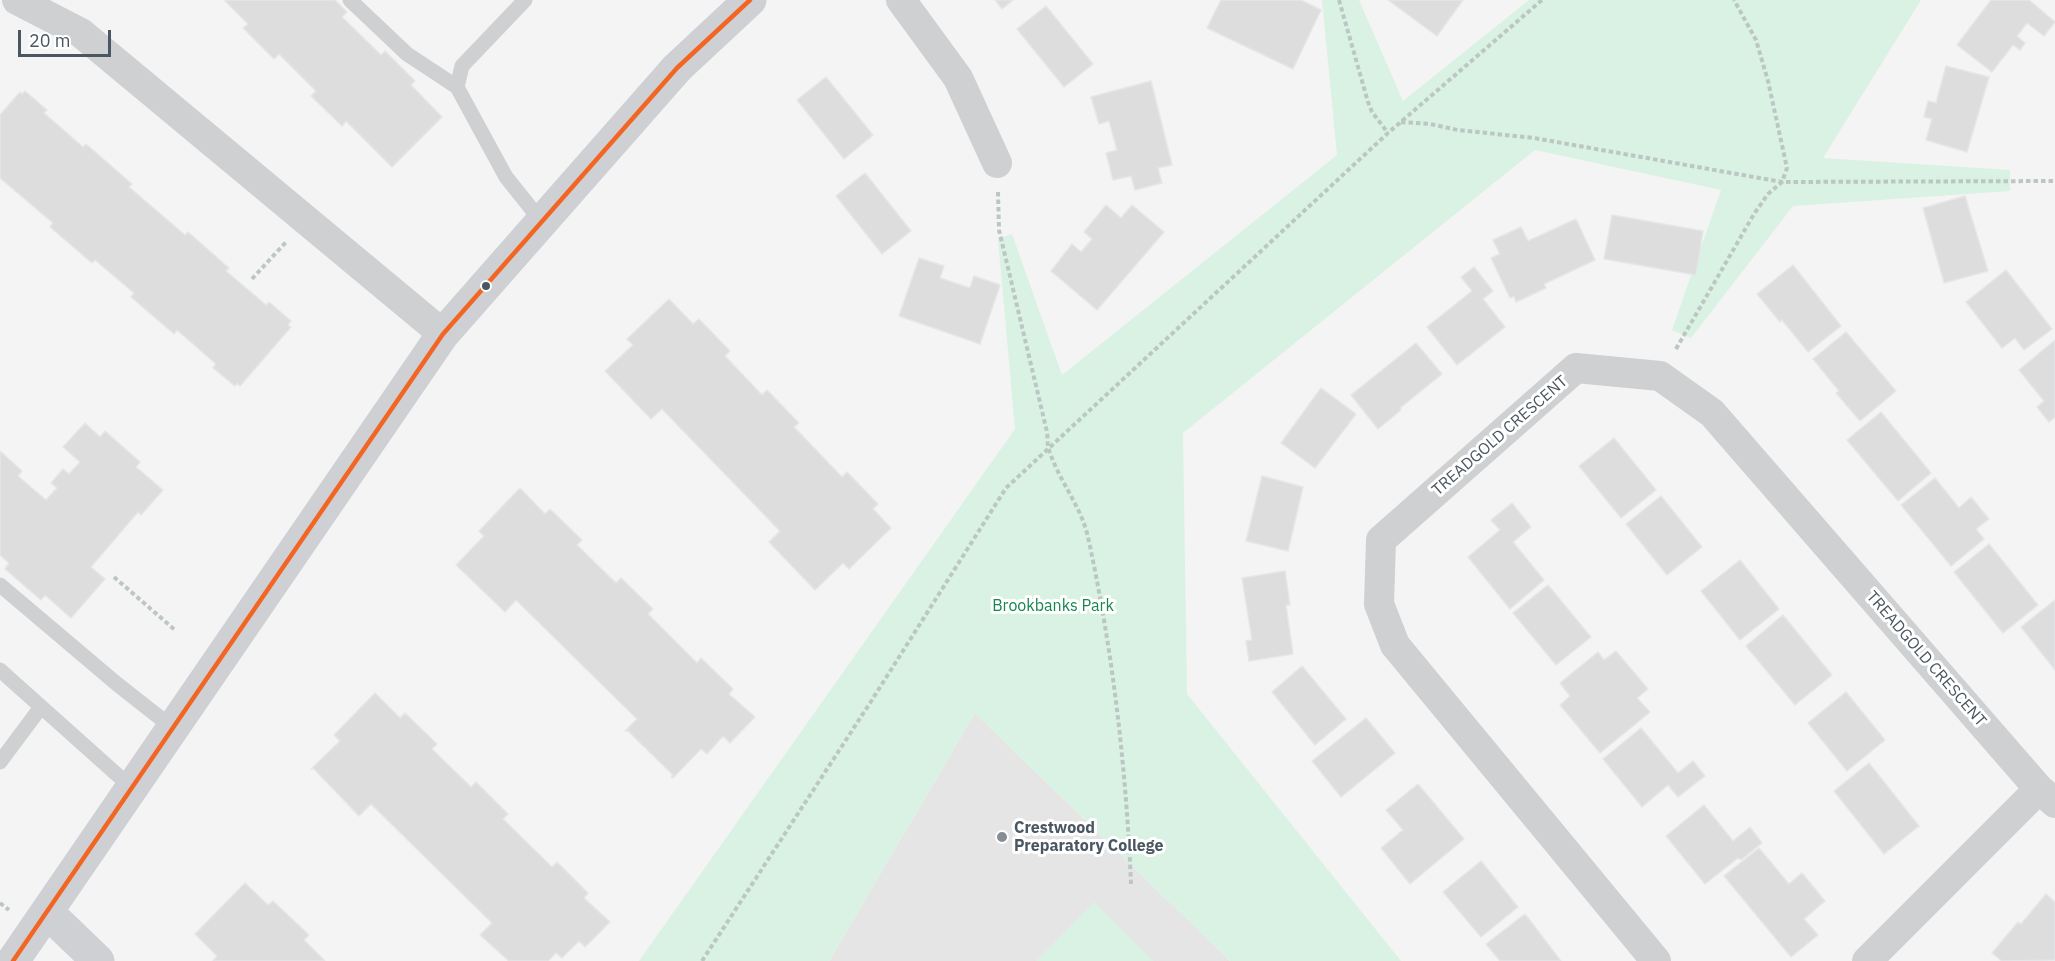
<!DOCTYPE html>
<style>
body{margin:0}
#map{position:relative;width:2055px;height:961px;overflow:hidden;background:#f4f4f4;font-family:"IBM Plex Sans",sans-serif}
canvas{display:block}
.scale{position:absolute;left:18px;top:30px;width:93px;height:27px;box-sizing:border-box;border:3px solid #4a5661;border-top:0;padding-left:8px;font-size:18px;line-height:21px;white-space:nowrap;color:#4a5661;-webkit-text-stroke:4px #fff;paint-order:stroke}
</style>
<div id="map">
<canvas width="2055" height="961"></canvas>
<div class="scale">20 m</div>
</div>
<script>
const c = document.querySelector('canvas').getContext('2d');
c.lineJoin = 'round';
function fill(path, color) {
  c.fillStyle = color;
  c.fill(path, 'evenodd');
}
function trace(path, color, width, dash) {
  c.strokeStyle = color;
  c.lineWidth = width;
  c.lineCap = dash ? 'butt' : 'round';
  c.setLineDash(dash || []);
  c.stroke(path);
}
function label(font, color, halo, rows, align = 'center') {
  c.font = font + ' "IBM Plex Sans",sans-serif';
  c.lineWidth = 6;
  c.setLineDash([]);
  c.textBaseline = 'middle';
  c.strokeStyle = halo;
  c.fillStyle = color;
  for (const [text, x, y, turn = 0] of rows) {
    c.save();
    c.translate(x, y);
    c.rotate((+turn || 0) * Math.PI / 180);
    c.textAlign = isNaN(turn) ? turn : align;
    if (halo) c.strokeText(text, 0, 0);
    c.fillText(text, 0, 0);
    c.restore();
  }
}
fill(new Path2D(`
 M975 713 1230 961H829Z`), '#e6e5e6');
fill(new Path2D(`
 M1322 0H1359L1403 101 1529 0H1921L1823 158 2010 170V191L1793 206 1691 338 1672 330 1721 190 1535 150 1183 433 1187 694 1401 961H1230L975 713 829 961H639L1015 429 998 239 1012 234 1062 375 1337 155Z
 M1094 902 1154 961H1036Z`), '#d9f2e3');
const building = new Path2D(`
 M224 0H335L347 12 342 17 381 55 385 51 415 81 411 85 442 117 392 167 346 121 342 126 311 96 316 91 279 54 274 59 243 28 248 24Z
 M995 0H1013L1002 9Z
 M1221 0H1301L1321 10 1293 69 1207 28Z
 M1388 0H1463L1437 36Z
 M1991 0H2029L2055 22 2044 36 2027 23 2017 36 2025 43 2020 50 2013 45 1992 72 1957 45Z
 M1046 6 1093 64 1064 87 1017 29Z
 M1946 66 1989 77 1967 152 1926 140 1932 119 1924 117 1928 101 1936 103Z
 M826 77 873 135 844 159 797 100Z
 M1151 81 1172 165 1158 168 1162 183 1135 190 1131 176 1113 180 1106 153 1117 150 1109 121 1099 124 1091 97Z
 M25 91 47 110 44 113 83 147 86 144 132 184 129 187 185 235 188 232 229 268 226 271 266 305 269 302 291 321 288 325 291 327 240 386 237 383 235 386 213 368 216 364 177 330 174 334 131 297 134 293 95 260 92 263 50 227 53 223 0 178V115L20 92 22 94Z
 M865 173 911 231 882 254 836 196Z
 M1965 196 1988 271 1944 283 1923 208Z
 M1106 205 1121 218 1132 205 1164 232 1097 310 1051 271 1072 244 1081 252 1092 239 1084 232Z
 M1612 215 1703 231 1696 275 1604 259Z
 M1576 219 1595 260 1544 284 1546 288 1516 302 1514 296 1510 298 1491 258 1500 254 1493 240 1521 227 1528 241Z
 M919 258 944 266 940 278 970 288 974 276 1000 285 980 344 899 316Z
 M1793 265 1841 326 1808 352 1782 320 1780 322 1757 294Z
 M1474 267 1493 291 1483 299 1505 327 1457 365 1427 327 1472 291 1461 277Z
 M2006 270 2052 329 2024 350 2015 338 2002 348 1966 302Z
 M669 299 693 324 699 319 730 351 725 356 762 395 767 390 799 423 794 427 842 477 847 472 878 504 873 509 891 528 849 569 843 563 815 590 769 542 780 531 662 409 651 419 605 371 633 345 627 339Z
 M1846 332 1896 391 1860 421 1836 393 1839 391 1813 359Z
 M2055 340V417L2049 422 2037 407 2044 401 2019 370Z
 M1416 343 1442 374 1400 408 1401 410 1378 429 1351 395Z
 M1321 388 1356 414 1315 468 1281 443Z
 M1881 412 1931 473 1898 501 1847 440Z
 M85 423 100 437 105 431 140 462 136 467 163 490 141 515 138 512 91 567 105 579 71 618 45 595 41 600 5 569 9 563 0 555V451L22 471 18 476 46 500 57 488 51 483 63 469 69 474 80 462 63 447Z
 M1614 438 1656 490 1621 518 1579 466Z
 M1262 476 1303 487 1288 551 1246 541Z
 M1935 478 1959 508 1971 497 1989 519 1976 529 1984 539 1951 566 1901 505Z
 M520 488 545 514 550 509 582 540 577 545 616 583 621 578 653 609 648 614 697 663 701 658 733 689 729 694 755 717 730 743 723 736 707 754 701 749 673 778 671 777 673 775 628 731H625L637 719 516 600 505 612 456 565 484 536 479 531Z
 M1661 496 1702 547 1667 575 1626 524Z
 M1512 503 1531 527 1513 542 1544 580 1510 609 1468 557 1500 530 1491 520Z
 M1989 544 2038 605 2003 633 1954 572Z
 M1740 560 1779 609 1740 640 1701 591Z
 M1285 571 1290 605H1286L1293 654 1249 661 1246 641 1252 640 1242 578Z
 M1548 585 1591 637 1556 665 1513 613Z
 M2055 600V670L2021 627Z
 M1783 615 1832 675 1795 705 1746 646Z
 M1616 651 1648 689 1637 698 1650 712 1600 753 1560 705 1570 696 1560 683 1598 652 1604 660Z
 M1302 666 1346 719 1315 745 1272 692Z
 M1846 692 1885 740 1847 771 1808 723Z
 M375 693 400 718 405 713 437 744 432 749 471 787 476 782 508 814 503 819 552 867 557 862 588 893 584 898 610 922 585 947 579 941 562 958 556 953 548 961H509L480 935 492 923 371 804 359 816 314 769H311L340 741 334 735Z
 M1366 718 1395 753 1341 797 1312 761Z
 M1641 728 1678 773 1693 761 1705 776 1678 797 1668 785 1642 807 1603 759Z
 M1869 763 1919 826 1884 854 1834 791Z
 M1418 784 1464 839 1410 884 1381 848 1403 830 1386 810Z
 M1704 805 1733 841 1750 827 1762 843 1741 860 1738 858 1705 884 1666 836Z
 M1759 848 1789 884 1802 873 1825 901 1804 919 1818 935 1791 957 1724 876Z
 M1481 861 1518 907 1481 937 1443 892Z
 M245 883 268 905 273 901 309 935 304 940 325 961H213L217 956 195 934Z
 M2046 894 2055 902V960L2002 961 1992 953 2018 922 2021 924Z
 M1525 914 1535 927 1561 961H1500L1486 944Z`);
fill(building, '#ddddde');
trace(building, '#e5e6e7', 1.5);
trace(new Path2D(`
 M1339 0 1368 102 1372 112 1388 133
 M1401 122 1430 124 1458 130 1534 138 1782 182 2055 181
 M998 192 999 230 1047 432C1048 438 1047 445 1049 450 1059 481 1081 506 1088 537 1113 652 1126 767 1131 884
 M252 279 286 242
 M1676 349 1754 214 1768 194 1782 182 1787 168 1768 81 1756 40 1734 0
 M114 577 175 630
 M0 903 9 910
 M702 961 870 703 1006 488 1388 133 1542 0`), '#bcc7c4', 4, [4.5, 3]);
trace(new Path2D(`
 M350 0 407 54 457 87
 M525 0 462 66 457 87 506 177 542 222
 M0 585 117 684 173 728
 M0 670 132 788
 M0 762 41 707`), '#ced0d2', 15);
trace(new Path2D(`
 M17 0 81 33 443 334
 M901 0 958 78 997 163
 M1656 961 1395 645 1379 604 1381 540 1576 368 1660 376 1712 413 2039 789 2055 803
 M1867 961 2039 789`), '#ced0d2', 30);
trace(new Path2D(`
 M47 912 98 961
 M13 961 443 334 677 68 750 0`), '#ced0d4', 33);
trace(new Path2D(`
 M13 961 443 334 677 68 750 0`), '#f26522', 4.5);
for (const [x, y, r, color] of [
 [486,286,5,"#4a5661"],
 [1002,837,6,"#868d94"]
]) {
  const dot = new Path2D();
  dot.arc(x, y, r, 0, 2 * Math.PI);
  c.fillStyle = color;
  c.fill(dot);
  trace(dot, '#fff', 2);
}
label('16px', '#4a5661', '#fff', [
 ["TREADGOLD CRESCENT",1500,436,-41],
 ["TREADGOLD CRESCENT",1926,659,49]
]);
label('16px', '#17864f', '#fff', [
 ["Brookbanks Park",1053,606]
]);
label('bold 16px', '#4a5661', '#fff', [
 ["Crestwood",1014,828],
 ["Preparatory College",1014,846]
], 'left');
</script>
